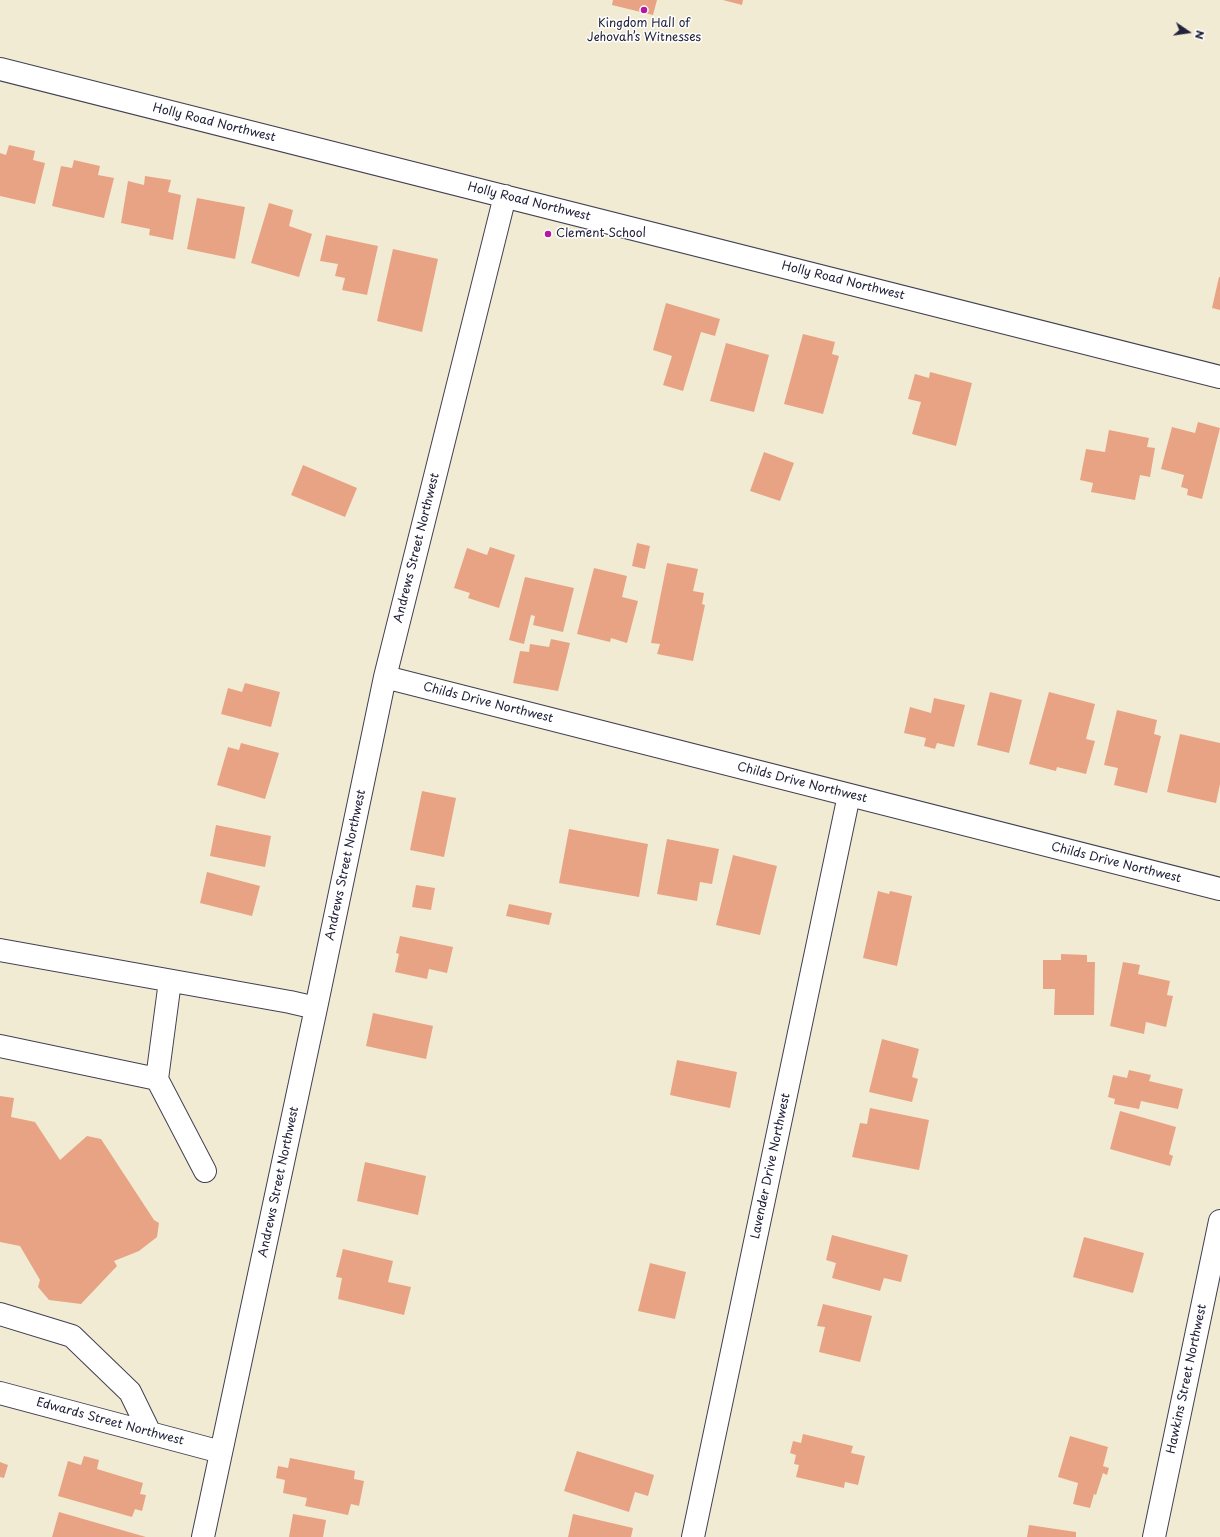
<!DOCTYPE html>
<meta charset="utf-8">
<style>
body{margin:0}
#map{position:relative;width:1220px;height:1537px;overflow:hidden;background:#f2ebd4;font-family:"Playpen Sans",sans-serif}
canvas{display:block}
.north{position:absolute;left:1168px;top:12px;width:40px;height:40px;-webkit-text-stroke:3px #fff;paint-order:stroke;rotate:103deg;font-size:11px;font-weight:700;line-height:16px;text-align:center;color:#22223b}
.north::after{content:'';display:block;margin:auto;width:14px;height:18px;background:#22223b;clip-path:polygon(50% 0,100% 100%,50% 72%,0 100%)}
</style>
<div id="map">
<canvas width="1220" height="1537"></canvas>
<div class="north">N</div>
</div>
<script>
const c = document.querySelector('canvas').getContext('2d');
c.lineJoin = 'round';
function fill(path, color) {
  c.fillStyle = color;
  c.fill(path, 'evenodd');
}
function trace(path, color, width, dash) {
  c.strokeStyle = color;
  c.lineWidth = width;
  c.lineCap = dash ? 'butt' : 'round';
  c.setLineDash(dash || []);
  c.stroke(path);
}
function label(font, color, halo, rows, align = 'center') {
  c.font = font + ' "Playpen Sans",sans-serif';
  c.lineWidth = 3;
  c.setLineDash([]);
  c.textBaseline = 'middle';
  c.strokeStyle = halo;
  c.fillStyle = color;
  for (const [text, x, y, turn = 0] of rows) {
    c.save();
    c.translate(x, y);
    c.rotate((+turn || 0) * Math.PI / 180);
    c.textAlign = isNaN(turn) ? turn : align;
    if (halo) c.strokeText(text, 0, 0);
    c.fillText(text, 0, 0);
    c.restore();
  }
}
fill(new Path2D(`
 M613 0H657L653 15 612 5Z
 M723 0H743L742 5Z
 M9 145 35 151 33 160 45 163 35 204 0 196V153L6 155Z
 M74 160 100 166 98 175 114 178 104 218 52 206 61 166 72 168Z
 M145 176 171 180 168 192 181 195 173 240 149 235 150 229 121 223 128 181 144 185Z
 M197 198 245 207 235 259 187 249Z
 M269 203 293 210 289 226 312 234 299 277 251 263Z
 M326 235 378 246 367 295 342 290 345 278 335 276 338 264 320 261Z
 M393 249 438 259 422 332 377 321Z
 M1219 277H1220V310L1212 308Z
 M666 303 720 319 715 336 701 332 683 391 663 385 672 356 653 350Z
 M803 334 835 342 832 354 839 356 823 414 784 404Z
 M726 343 769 355 754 412 710 401Z
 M930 372 972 383 956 446 912 434 921 402 908 399 915 374 929 378Z
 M1198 422 1220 428 1202 499 1187 495 1188 489 1181 487 1184 475 1161 469 1172 427 1195 433Z
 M1109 430 1149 438 1147 447 1155 448 1150 477 1140 475 1135 500 1091 492 1093 483 1080 480 1086 449 1105 452Z
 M764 452 794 463 780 501 750 491Z
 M303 465 357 488 345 517 291 495Z
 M637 543 650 546 645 569 632 566Z
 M490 547 515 555 499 608 468 598 470 593 454 588 467 548 487 555Z
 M667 563 698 569 693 591 704 593 702 604 705 605 693 661 657 654 660 644 651 643Z
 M594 568 627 576 622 597 638 601 627 643 611 638 610 642 577 634Z
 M525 577 574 588 563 632 533 625 535 616 531 615 524 644 509 640Z
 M551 639 570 643 558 691 513 683 520 651 529 652 530 644 549 647Z
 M245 683 280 692 271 727 221 714 228 688 242 692Z
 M990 692 1022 700 1009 753 977 745Z
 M1049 692 1095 704 1086 739 1095 741 1086 774 1057 767 1056 771 1029 764Z
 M934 698 965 705 954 747 937 743 935 749 924 746 926 738 904 733 910 707 931 713Z
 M1117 710 1157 720 1154 734 1161 736 1147 793 1114 785 1118 768 1104 765Z
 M1180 734 1220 743V784L1216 803 1167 792Z
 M241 743 279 753 265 799 217 785 228 747 239 750Z
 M422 791 456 798 444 857 410 850Z
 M216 825 271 836 265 867 210 856Z
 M569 829 648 844 639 897 559 883Z
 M667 839 719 849 712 884 700 882 697 901 657 894Z
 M733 855 777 866 760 935 716 925Z
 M207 872 260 886 252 916 200 903Z
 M416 885 435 888 431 910 412 907Z
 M878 891 889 894 890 891 912 896 897 966 863 958Z
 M509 904 552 913 549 925 506 916Z
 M400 936 453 947 447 973 429 969 427 979 395 972 399 954 396 953Z
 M1061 954 1087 955V962H1095L1094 1015H1054L1055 989H1043V960H1061Z
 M1123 962 1140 965 1138 974 1170 981 1167 995 1173 996 1166 1027 1146 1022 1144 1034 1110 1026Z
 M373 1013 433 1026 426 1059 366 1046Z
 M882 1039 919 1049 912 1077 918 1079 912 1102 869 1092Z
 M677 1060 737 1072 730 1108 670 1095Z
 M1129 1070 1151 1075 1149 1081 1183 1089 1178 1109 1141 1101 1139 1109 1114 1104 1115 1099 1108 1097 1113 1075 1127 1078Z
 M0 1096 14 1098 11 1117 35 1122 60 1160 87 1136 101 1139 154 1220 159 1223 157 1237 139 1251 114 1261 117 1266 81 1304 49 1300 38 1287 40 1280 20 1246 0 1242Z
 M870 1108 929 1120 919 1170 852 1157 860 1123 867 1124Z
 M1120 1111 1176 1127 1169 1154 1173 1156 1170 1166 1110 1149Z
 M365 1162 426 1176 418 1215 357 1201Z
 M832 1235 908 1255 901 1282 884 1278 880 1291 832 1278 836 1263 826 1260Z
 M1084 1237 1144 1253 1133 1293 1073 1277Z
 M343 1249 393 1261 388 1282 411 1287 404 1315 338 1299 342 1278 336 1277Z
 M650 1263 686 1272 675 1319 638 1311Z
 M823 1304 872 1316 860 1362 819 1352 825 1327 817 1326Z
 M803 1434 853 1446 851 1453 865 1456 858 1485 845 1482 844 1488 796 1477 799 1465 794 1464 796 1455 790 1453 793 1441 801 1443Z
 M1070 1436 1108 1447 1103 1466 1109 1468 1107 1475 1103 1473 1096 1495 1094 1494 1090 1508 1073 1504 1078 1483 1058 1477Z
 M577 1451 654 1475 648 1496 635 1492 629 1512 564 1491Z
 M84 1456 99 1460 97 1469 143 1483 140 1494 146 1495 142 1511 135 1509 132 1517 58 1496 68 1461 81 1465Z
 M290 1458 355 1471 354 1479 364 1481 359 1506 351 1504 348 1515 305 1506 307 1498 283 1493 285 1480 276 1478 278 1466 288 1468Z
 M0 1462 8 1465 4 1478 0 1477Z
 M59 1512 146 1537H52Z
 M293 1514 326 1520 323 1537H289Z
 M573 1514 633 1528 631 1537H568Z
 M1029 1525 1076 1532V1537H1027Z`), '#e8a384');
const minor = new Path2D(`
 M0 69 1220 377
 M385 677 1220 889
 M0 950 290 1002 316 1008
 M170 981 157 1079 205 1171
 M0 1046 157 1079
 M0 1314 72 1336 130 1392 150 1433
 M0 1393 221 1452
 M203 1537 316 1008 385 677 505 196
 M693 1537 849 795
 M1154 1537 1220 1221`);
trace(minor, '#414052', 24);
trace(minor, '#fff', 22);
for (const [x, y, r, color] of [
 [644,10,4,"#b5179e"],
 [548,234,4,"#b5179e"]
]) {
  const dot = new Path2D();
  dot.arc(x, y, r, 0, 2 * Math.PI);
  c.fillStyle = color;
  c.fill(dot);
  trace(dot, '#fff', 1.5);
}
label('12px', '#22223b', '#fff', [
 ["Kingdom Hall of",644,24],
 ["Jehovah’s Witnesses",644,38],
 ["Clement School",556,234,"left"]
]);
label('12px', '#22223b', '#fff', [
 ["Holly Road Northwest",214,123,14],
 ["Holly Road Northwest",529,202,14],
 ["Holly Road Northwest",843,281,14],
 ["Andrews Street Northwest",417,548,-76],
 ["Childs Drive Northwest",488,703,14],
 ["Childs Drive Northwest",802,783,14],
 ["Childs Drive Northwest",1116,863,14],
 ["Andrews Street Northwest",346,865,-78],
 ["Lavender Drive Northwest",771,1166,-78],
 ["Andrews Street Northwest",279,1182,-78],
 ["Hawkins Street Northwest",1187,1379,-78],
 ["Edwards Street Northwest",110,1422,15]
]);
</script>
